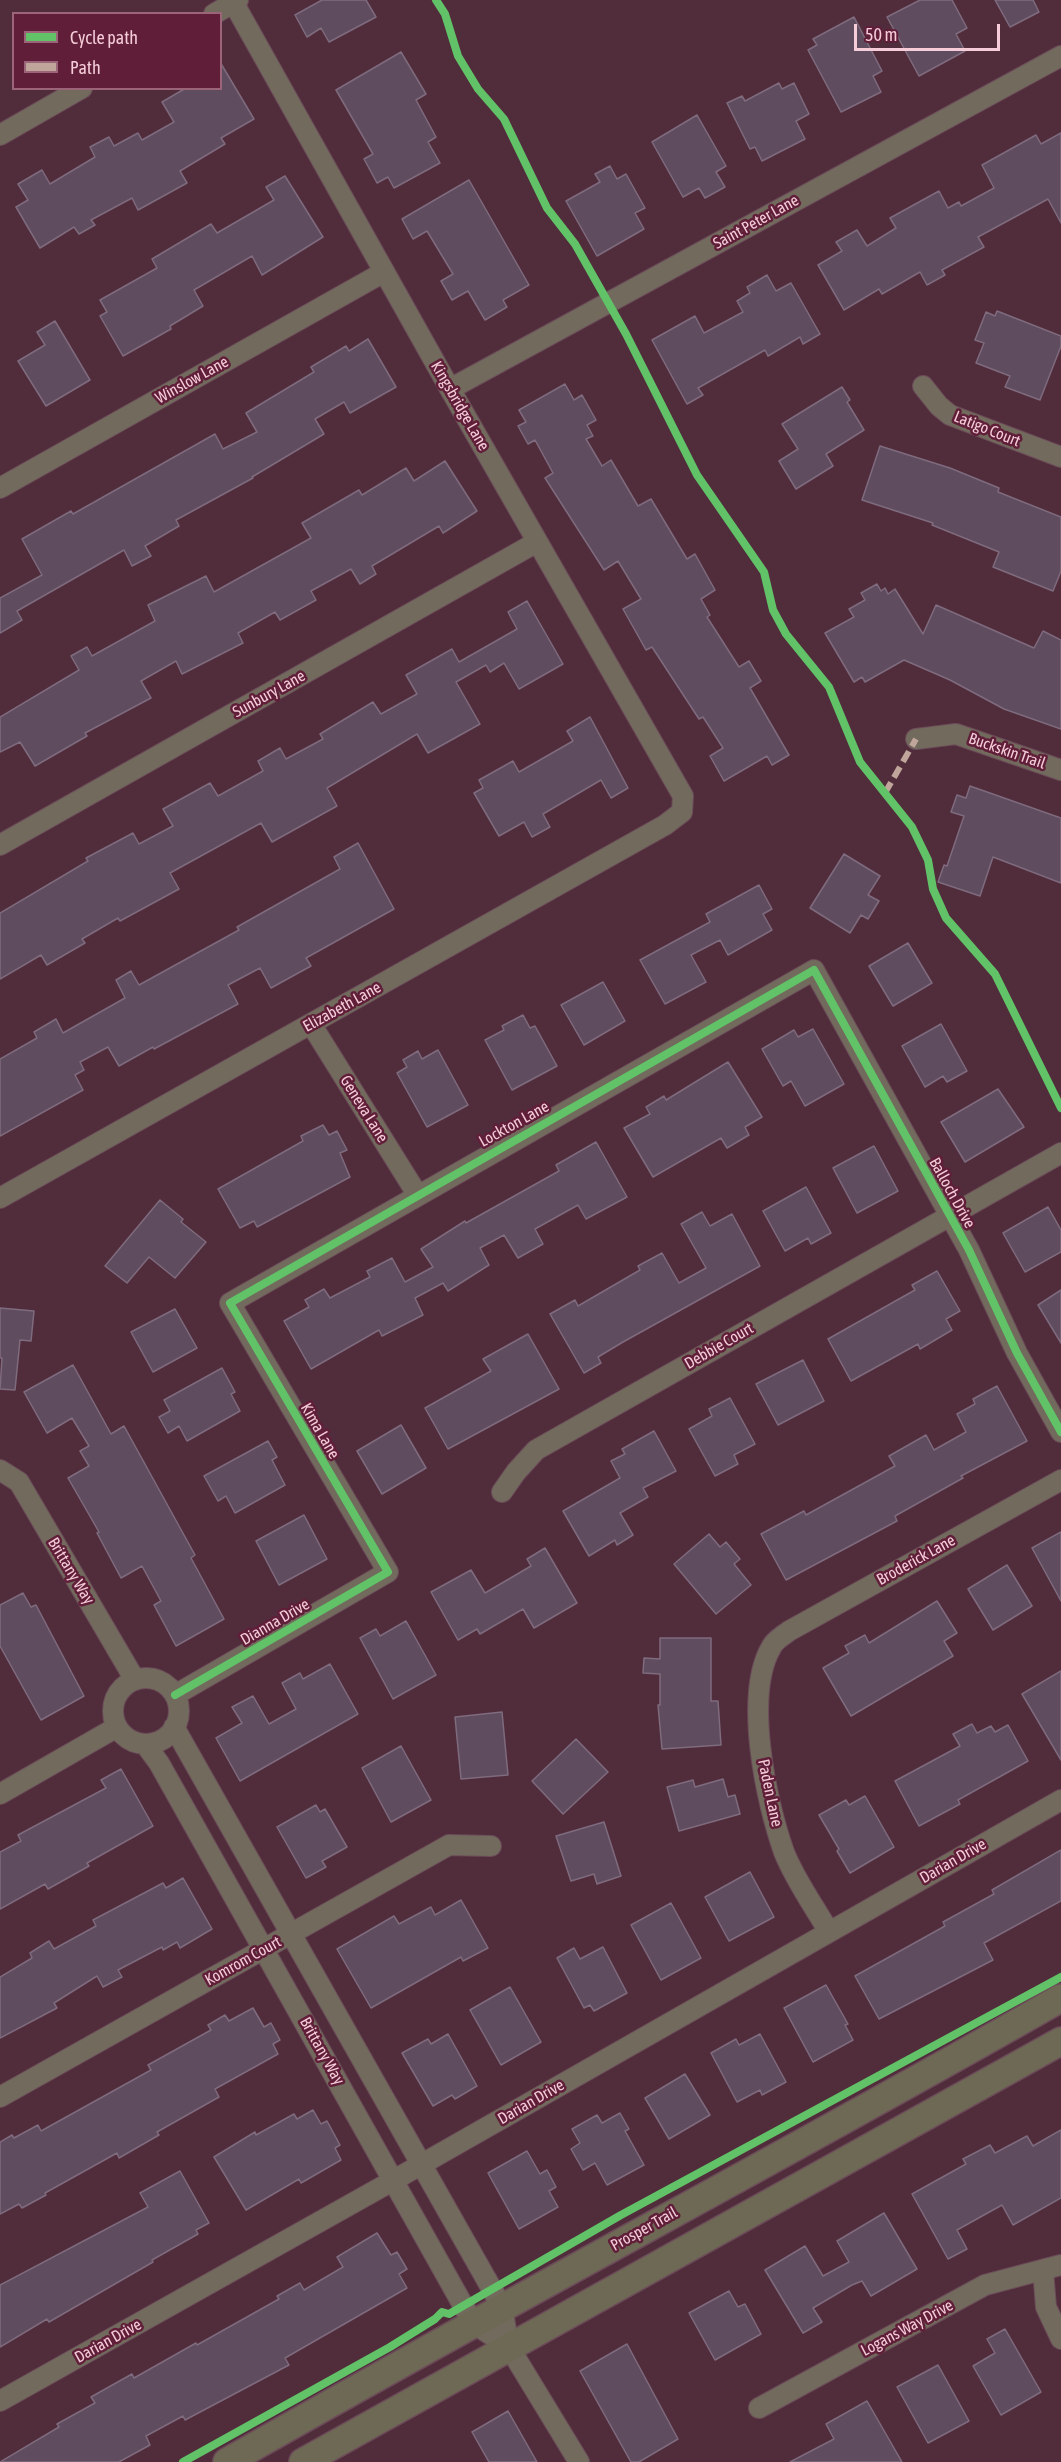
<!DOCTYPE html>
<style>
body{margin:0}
#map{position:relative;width:1061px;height:2462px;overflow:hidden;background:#512d3c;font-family:"Asap Condensed",sans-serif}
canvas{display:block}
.legend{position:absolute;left:12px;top:12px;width:210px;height:78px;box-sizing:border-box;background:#601e39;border:2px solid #9c6479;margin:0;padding:8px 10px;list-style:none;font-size:18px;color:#f5ccd8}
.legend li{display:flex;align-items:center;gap:12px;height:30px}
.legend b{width:30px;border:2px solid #9c6479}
.scale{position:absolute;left:854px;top:24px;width:146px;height:27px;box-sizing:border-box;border:3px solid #f5ccd8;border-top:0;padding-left:8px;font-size:18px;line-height:21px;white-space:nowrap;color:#f5ccd8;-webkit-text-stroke:4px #601e39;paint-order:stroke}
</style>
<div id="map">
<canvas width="1061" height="2462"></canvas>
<ul class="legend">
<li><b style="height:8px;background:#61c268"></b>Cycle path</li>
<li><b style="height:8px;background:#c0a59a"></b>Path</li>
</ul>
<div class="scale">50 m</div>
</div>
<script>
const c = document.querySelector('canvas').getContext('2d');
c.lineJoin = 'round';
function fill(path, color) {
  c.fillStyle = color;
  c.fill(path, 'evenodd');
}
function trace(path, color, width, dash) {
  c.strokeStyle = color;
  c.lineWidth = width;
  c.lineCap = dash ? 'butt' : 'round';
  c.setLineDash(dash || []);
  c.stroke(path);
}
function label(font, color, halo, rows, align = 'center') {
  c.font = font + ' "Asap Condensed",sans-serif';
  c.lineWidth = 5;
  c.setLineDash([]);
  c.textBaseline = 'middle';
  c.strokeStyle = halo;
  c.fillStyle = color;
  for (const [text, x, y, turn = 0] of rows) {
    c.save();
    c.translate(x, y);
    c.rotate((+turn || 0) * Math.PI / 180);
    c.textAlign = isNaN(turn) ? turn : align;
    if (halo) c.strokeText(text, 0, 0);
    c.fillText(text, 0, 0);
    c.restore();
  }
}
const building = new Path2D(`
 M322 0H366L376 17 329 42 321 28 307 37 295 15Z
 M920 0H952L967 28 956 34 965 51 919 76 887 17Z
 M995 0H1033L1039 12 1010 27Z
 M854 17 882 71 873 76 881 92 841 112 808 50 817 45 813 39Z
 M401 52 426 94 416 100 436 137 428 142 440 163 394 188 388 177 377 183 364 159 373 154 336 90Z
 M220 62 254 119 221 138 225 144 180 171 187 183 138 210 132 198 91 220 95 225 79 234 74 227 40 248 16 207 28 200 18 184 42 170 50 184 95 157 90 147 109 137 114 146 138 133 142 140 174 122 162 102 186 88H220Z
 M779 83 782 89 794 83 809 114 796 121 805 139 762 161 755 147 750 149 727 103 742 96 745 101Z
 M697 115 726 166 716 172 725 187 705 198 699 188 683 197 652 142Z
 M1061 133V223L1048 199 978 237 984 247 942 270 945 275 927 285 920 272 882 294 879 289 844 310 818 265 842 251 836 242 857 230 867 246 896 228 890 218 939 191 948 208 959 202 961 206 994 188 982 165 1036 135 1041 144Z
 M610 166 617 179 626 174 645 208 635 213 644 229 597 256 566 201 600 182 595 174Z
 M285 176 323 237 262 275 252 256 194 290 203 306 170 326 171 329 123 356 100 316 107 312 100 300 157 268 152 259 211 224 217 233 274 200 266 187Z
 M469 180 529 285 503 300 507 307 485 320 468 291 452 300 441 281 453 274 427 231 413 239 402 219Z
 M767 275 776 291 791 283 820 334 803 344 800 337 768 356 765 350 698 388 703 395 687 404 652 340 695 316 704 333 743 312 737 301 750 293 747 287Z
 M997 311 1061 336V346L1040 400 1005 387 1010 376 976 363 984 343 975 340 986 312 995 316Z
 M55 321 90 380 46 406 18 361 45 345 37 332Z
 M368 339 396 387 350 413 344 402 315 419 324 434 252 477 253 478 176 520 179 526 145 546 151 556 132 566 124 550 17 611 22 620 0 633V598L42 575 22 539 71 511 73 514 215 434 223 449 257 432 246 413 314 372 311 367 346 346 349 351Z
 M565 384 574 400 582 395 596 420 587 425 593 436 586 439 602 466 611 460 638 506 651 499 687 559 695 554 715 590 701 599 710 615 707 617 739 667 749 661 761 681 750 688 789 755 772 765 767 756 724 781 710 756 723 748 703 717 699 719 652 647 646 650 623 609 641 599 618 561 604 570 545 478 553 473 535 440 528 444 518 426 526 422 519 410Z
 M842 387 850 400 847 402 864 430 826 454 833 466 796 489 779 461 798 449 782 424Z
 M880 446 950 468 999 488 998 492 1061 517V571L1053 591 993 567 999 552 932 525 933 523 862 500Z
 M445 461 477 511 443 533 439 526 372 566 376 574 360 584 351 569 311 591 316 600 280 620 275 612 238 633 243 643 182 674 176 661 141 681 151 698 85 733 87 736 35 766 20 742 0 752V717L79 670 71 656 87 647 92 656 155 621 148 605 206 576 214 592 311 538 302 523 359 490 362 495 406 468 414 481Z
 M877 584 881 591 885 588 888 594 895 589 923 634 936 605 1034 648 1043 631 1061 640V729L1004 709 950 680 904 660 865 682 862 677 854 682 825 633 854 617 849 609 865 600 861 593Z
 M527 601 563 664 519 689 504 663 490 672 486 665 456 682 480 724 428 753 417 734 327 788 337 806 272 842 261 823 170 873 179 889 120 921 118 918 82 939 85 943 47 965 41 955 0 979V913L88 861 86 858 133 833 139 844 173 826 163 809 210 783 218 796 263 771 258 761 280 748 286 759 323 739 320 734 373 702 381 714 417 694 406 675 452 649 459 662 517 629 508 612Z
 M590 717 628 788 611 798 601 780 543 814 550 827 532 837 524 822 499 836 474 793 483 788 479 780 513 761 519 772 573 741 567 731Z
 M970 786 1061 818V883L993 857 980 896 938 882 944 865 947 866 964 816 951 812 957 795 966 798Z
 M358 843 394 909 306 958 311 966 271 988 260 968 228 985 238 1004 154 1049 153 1047 119 1066 108 1047 80 1062 84 1070 75 1075 83 1090 0 1136V1059L37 1038 34 1032 56 1019 63 1033 125 998 116 980 131 971 139 985 239 930 237 927 340 869 334 857Z
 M844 854 880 876 868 895 879 901 868 919 861 915 850 933 810 908Z
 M759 885 772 909 763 914 772 930 728 955 720 940 691 955 706 982 665 1004 640 960 710 922 706 914Z
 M908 943 932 983 893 1006 869 966Z
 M603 982 625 1021 584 1045 561 1005Z
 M523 1015 530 1028 535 1026 557 1066 512 1090 485 1040 504 1030 502 1026Z
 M941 1024 967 1071 947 1082 943 1076 925 1087 902 1046Z
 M813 1029 844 1084 805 1106 791 1081 783 1086 762 1049 794 1030 798 1037Z
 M438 1050 468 1105 427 1127 397 1073 407 1067 403 1060 418 1051 422 1059Z
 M728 1062 762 1117 745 1127 749 1135 727 1148 721 1138 653 1177 624 1128 650 1114 646 1107 664 1096 666 1100Z
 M998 1089 1024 1127 965 1162 941 1122Z
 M323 1125 329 1135 337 1131 347 1150 340 1153 350 1177 257 1227 254 1221 240 1228 218 1189 303 1141 301 1136Z
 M596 1142 627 1197 586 1219 578 1205 535 1229 543 1244 518 1258 504 1235 480 1248 489 1265 448 1291 443 1283 415 1298 423 1315 382 1336 379 1330 311 1369 284 1321 309 1307 305 1300 324 1289 330 1298 370 1277 367 1271 392 1258 405 1282 433 1267 421 1249 465 1221 466 1223 559 1171 556 1165Z
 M874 1146 898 1191 857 1213 833 1168Z
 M806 1187 831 1233 811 1244 808 1238 785 1251 763 1211Z
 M160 1200 183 1219 181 1222 206 1242 175 1278 149 1257 127 1283 105 1266Z
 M1048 1207 1061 1230V1252L1025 1272 1003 1233Z
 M702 1212 710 1226 732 1214 760 1266 623 1342 598 1357 601 1363 584 1373 550 1314 575 1300 578 1306 640 1270 638 1266 662 1253 679 1283 706 1268 681 1224Z
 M937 1271 960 1311 946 1319 952 1330 920 1349 918 1344 851 1381 828 1339 915 1290 912 1285Z
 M1061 1290V1343L1038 1305Z
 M0 1308 34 1311 31 1341 20 1340 15 1390 0 1389 2 1358H0Z
 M175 1309 197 1348 153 1372 131 1332Z
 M528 1334 559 1389 448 1449 425 1408 491 1371 483 1359Z
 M803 1360 824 1401 778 1425 756 1384Z
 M73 1365 111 1434 124 1426 195 1555 191 1558 224 1619 176 1646 154 1605 161 1601 142 1566 121 1578 97 1533 99 1532 68 1478 89 1466 80 1451 89 1446 72 1418 47 1433 24 1392Z
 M222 1368 235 1392 231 1394 240 1411 187 1441 179 1426 168 1433 159 1417 170 1411 164 1400Z
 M997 1386 1027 1441 961 1476 963 1478 895 1516 897 1521 786 1580 761 1534 804 1511 806 1515 895 1466 889 1456 926 1435 934 1450 966 1432 957 1414 975 1404 973 1399Z
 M730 1398 755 1444 734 1455 738 1464 715 1476 689 1429 712 1416 709 1409Z
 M401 1425 426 1468 382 1494 357 1451Z
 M654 1431 676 1471 643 1488 648 1497 620 1513 633 1535 617 1545 615 1540 589 1556 563 1511 620 1478 611 1461 625 1454 622 1449Z
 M268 1441 277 1457 272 1460 285 1485 235 1513 226 1496 218 1501 204 1476Z
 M304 1515 327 1559 279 1585 256 1541Z
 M1061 1532V1601L1032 1548Z
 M709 1534 720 1547 726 1542 740 1559 734 1564 751 1585 716 1614 674 1564Z
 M545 1548 577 1603 534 1628 523 1609 480 1634 477 1629 458 1640 431 1592 471 1570 485 1593 531 1566 527 1559Z
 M1007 1565 1032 1606 993 1630 968 1589Z
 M23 1593 31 1607 36 1605 84 1696 41 1720 0 1646V1605Z
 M937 1601 957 1633 944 1641 953 1656 851 1716 823 1668 849 1653 845 1646 865 1635 869 1643Z
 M406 1621 436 1675 393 1699 360 1638 376 1629 380 1636Z
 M660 1638H711V1701H718L721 1745 662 1749 658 1705H660V1674L643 1673 644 1658 660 1659Z
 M330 1664 358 1714 240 1781 216 1738 242 1723 232 1707 253 1696 269 1724 296 1709 282 1683 300 1673 303 1679Z
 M1061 1671V1760L1022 1694Z
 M502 1712 508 1775 461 1779 455 1717Z
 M972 1724 977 1733 991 1726 995 1732 1008 1725 1028 1761 958 1800 960 1804 919 1826 895 1781 960 1746 953 1734Z
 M576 1739 608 1772 563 1814 532 1781Z
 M401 1746 431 1800 391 1822 362 1768Z
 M121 1769 153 1826 87 1863 89 1866 48 1889 45 1884 0 1909V1852L21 1841 18 1835 106 1788 101 1780Z
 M723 1779 728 1797 735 1795 740 1814 679 1831 667 1787 693 1780 695 1787Z
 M865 1796 894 1847 850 1873 837 1851 839 1849 819 1815 846 1800 849 1805Z
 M316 1805 320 1812 325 1809 347 1847 322 1861 326 1867 306 1878 277 1827Z
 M604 1822 621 1876 597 1884 594 1874 571 1881 556 1836Z
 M1061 1850V1901L984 1943 993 1960 879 2019 855 1976 945 1926 943 1922 994 1894 992 1890Z
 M750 1872 774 1917 729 1941 705 1897Z
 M183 1878 212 1929 180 1948 177 1942 163 1950 162 1947 118 1970 122 1977 103 1987 97 1976 54 2003 57 2008 0 2038V1977L32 1958 30 1953 49 1941 54 1949 96 1926 93 1920 163 1883 166 1888Z
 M461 1900 488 1948 463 1961 461 1957 371 2008 337 1949 394 1916 399 1924 431 1907 435 1915Z
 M671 1903 701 1958 661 1980 631 1925Z
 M603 1947 627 1993 594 2011 590 2005 584 2008 557 1958 574 1948 580 1959Z
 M826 1985 848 2024 845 2025 853 2040 813 2062 784 2008Z
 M510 1987 541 2042 501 2065 470 2010Z
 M253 2008 264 2027 271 2023 280 2040 273 2044 278 2054 215 2089 219 2097 157 2132 159 2135 119 2158 117 2153 45 2193 46 2195 22 2208 19 2204 0 2214V2142L12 2135 14 2138 38 2125 41 2131 151 2070 148 2065 211 2030 208 2025 225 2015 229 2021Z
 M448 2034 477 2086 455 2099 452 2095 433 2106 402 2053 428 2039 431 2044Z
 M760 2034 786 2082 762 2095 760 2090 737 2102 711 2053 736 2039 739 2045Z
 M685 2074 710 2115 669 2139 645 2098Z
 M313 2110 321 2124 327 2121 340 2145 335 2148 341 2160 301 2183 299 2179 246 2210 214 2157 255 2132 256 2135 294 2114 297 2119Z
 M620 2113 629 2129 625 2131 644 2165 607 2185 595 2163 583 2170 571 2149 580 2143 572 2129 597 2115 602 2123Z
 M1061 2130V2198L1013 2225 1002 2205 957 2230 967 2249 948 2259 912 2194 966 2164 963 2159 990 2145 995 2153 1027 2136 1033 2146Z
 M527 2151 540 2174 547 2170 556 2187 549 2191 558 2207 519 2229 488 2173Z
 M180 2171 209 2223 196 2230 198 2234 152 2260 153 2262 49 2322 47 2319 0 2347V2285L148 2207 140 2193Z
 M884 2213 917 2269 871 2296 862 2281 852 2285 813 2308 822 2322 803 2333 765 2270 805 2246 823 2276 849 2262 837 2241Z
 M377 2233 391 2255 397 2252 407 2269 399 2274 407 2288 285 2358 289 2365 185 2420 183 2416 146 2436 150 2445 119 2462H0L59 2427 57 2424 95 2403 91 2397 132 2374 134 2378 196 2343 197 2345 279 2299 277 2296 300 2283 304 2290 343 2267 337 2257Z
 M729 2291 738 2307 745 2304 761 2334 715 2360 689 2313Z
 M1005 2329 1041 2392 1001 2415 973 2366 995 2353 987 2339Z
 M627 2344 678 2439 639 2462H631L580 2371Z
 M938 2365 969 2421 928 2443 897 2387Z
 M867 2401 902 2462H790L834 2439 826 2424Z
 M508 2411 537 2462H489L472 2432Z`);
fill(building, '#604c5f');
trace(building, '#7f6b7e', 1.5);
const minor = new Path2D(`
 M214 14 238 0
 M0 135 82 88
 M923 386 939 406 950 415 1061 457
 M450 389 1061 56
 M0 488 384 272
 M916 739 956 734 1061 770
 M0 845 537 542
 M311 1024 417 1194
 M0 1198 665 825 682 812 683 796 450 389 232 0
 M0 1470 19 1482 135 1680
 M502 1492 516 1472 536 1450 1061 1153
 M113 1711a33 33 0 1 1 66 0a33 33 0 1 1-66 0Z
 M175 1695 388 1572 230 1303 814 970 969 1250 1017 1353 1061 1432
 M174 1727 502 2307 509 2347 579 2462
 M145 1744 159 1763 473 2323 509 2347
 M0 1794 117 1727
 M829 1932C814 1906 795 1880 784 1852 766 1802 743 1693 772 1646 775 1640 784 1635 789 1631L1061 1480
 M0 2097 449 1845 491 1846
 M1043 2270 1046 2307 1061 2339
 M0 2401 394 2180 1061 1800
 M759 2408 985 2285 1061 2265`);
const secondary = new Path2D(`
 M227 2462C503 2304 785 2156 1061 1998
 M303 2462 1061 2041`);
trace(minor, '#6c4c59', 22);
trace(secondary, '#6c4c59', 30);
trace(minor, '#716a5d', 20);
trace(secondary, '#6e6954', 27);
trace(new Path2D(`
 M885 793 916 739`), '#c0a59a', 6, [12, 6]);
trace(new Path2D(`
 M436 0 445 14 458 56 478 89 504 119 547 208 575 244 626 334 697 475 764 572 773 610 786 634 829 687 860 762 912 827 928 860 933 889 946 918 995 974 1061 1108
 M175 1695 388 1572 230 1303 814 970 969 1250 1017 1353 1061 1432
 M183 2462 390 2347 435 2319 442 2312 449 2314 621 2215 1061 1977`), '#61c268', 8);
label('16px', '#f5ccd8', '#601e39', [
 ["Saint Peter Lane",756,222,-29],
 ["Winslow Lane",192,380,-29],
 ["Kingsbridge Lane",460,406,60],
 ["Latigo Court",987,429,22],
 ["Sunbury Lane",269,694,-29],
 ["Buckskin Trail",1007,751,19],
 ["Elizabeth Lane",342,1007,-29],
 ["Geneva Lane",364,1109,58],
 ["Lockton Lane",514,1124,-29],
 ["Balloch Drive",952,1193,61],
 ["Debbie Court",719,1346,-30],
 ["Kima Lane",320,1431,60],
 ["Broderick Lane",916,1560,-29],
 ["Brittany Way",71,1571,59],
 ["Dianna Drive",275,1622,-30],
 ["Paden Lane",770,1793,78],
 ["Darian Drive",953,1861,-30],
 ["Komrom Court",243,1961,-29],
 ["Brittany Way",322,2051,61],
 ["Darian Drive",531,2102,-30],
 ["Prosper Trail",644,2229,-29],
 ["Logans Way Drive",907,2328,-28],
 ["Darian Drive",108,2341,-29]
]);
</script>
